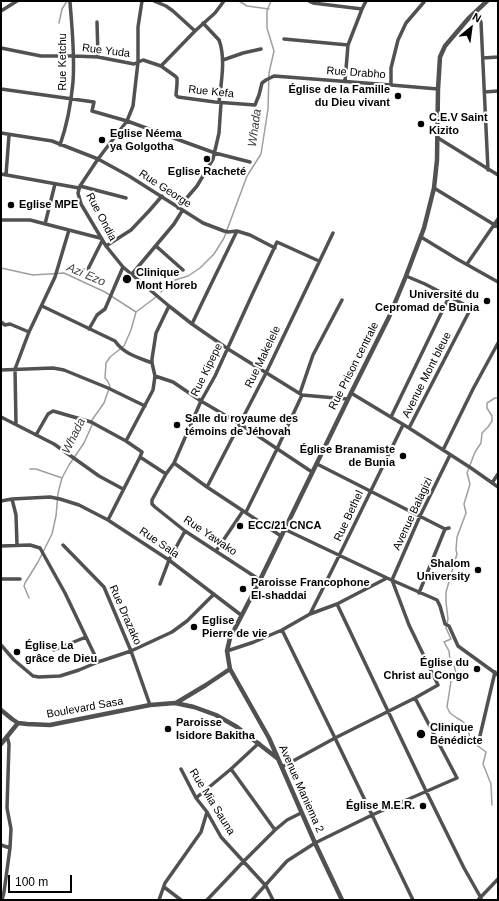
<!DOCTYPE html>
<meta charset="utf-8">
<style>
body{margin:0}
#map{position:relative;width:499px;height:901px;overflow:hidden;background:#fff;font-family:Helvetica,sans-serif}
canvas{display:block}
.frame{position:absolute;inset:0;border:2px solid #000;pointer-events:none}
.north{position:absolute;left:451px;top:8px;width:40px;height:40px;-webkit-text-stroke:3px #fff;paint-order:stroke;rotate:29deg;font-size:11px;font-weight:700;line-height:16px;text-align:center;color:#000}
.north::after{content:'';display:block;margin:auto;width:14px;height:18px;background:#000;clip-path:polygon(50% 0,100% 100%,50% 72%,0 100%)}
.scale{position:absolute;left:8px;top:875px;width:64px;height:18px;box-sizing:border-box;border:2px solid #000;border-top:0;padding-left:5px;font-size:12px;line-height:14px;white-space:nowrap;color:#000;-webkit-text-stroke:3px #fff;paint-order:stroke}
</style>
<div id="map">
<canvas width="499" height="901"></canvas>
<div class="frame"></div>
<div class="north">N</div>
<div class="scale">100 m</div>
</div>
<script>
const c = document.querySelector('canvas').getContext('2d');
c.lineJoin = 'round';
function trace(path, color, width, dash) {
  c.strokeStyle = color;
  c.lineWidth = width;
  c.lineCap = dash ? 'butt' : 'round';
  c.setLineDash(dash || []);
  c.stroke(path);
}
function label(font, color, halo, rows, align = 'center') {
  c.font = font + ' Helvetica,sans-serif';
  c.lineWidth = 4;
  c.setLineDash([]);
  c.textBaseline = 'middle';
  c.strokeStyle = halo;
  c.fillStyle = color;
  for (const [text, x, y, turn = 0] of rows) {
    c.save();
    c.translate(x, y);
    c.rotate((+turn || 0) * Math.PI / 180);
    c.textAlign = isNaN(turn) ? turn : align;
    if (halo) c.strokeText(text, 0, 0);
    c.fillText(text, 0, 0);
    c.restore();
  }
}
trace(new Path2D(`
 M239 1 247 6 269 9
 M59 23 62 9 67 1
 M1 268 33 275 64 273 105 292 136 312
 M161 292 172 281 188 276 200 268 214 254 224 238 247 176 261 154 268 109 269 73 274 51 267 28V11L271 1
 M30 469H36L62 478
 M29 598 24 586 25 583 38 562 52 534 56 516 58 493 62 478 69 465 84 443 92 425V420L104 403 110 386 107 380 105 378 106 363 110 357 124 346 131 330 136 312 156 297
 M492 805 491 784 483 764 486 752 470 740 468 726 462 721 457 718 450 713 447 707 451 681 457 678 454 665 450 660 449 651 444 642 451 639 446 628 448 619 446 602V592L457 554 456 550 457 537 466 513 464 504 470 484 467 473 475 452 481 443 482 433 488 427 492 421V416L487 408V403L495 398H498`), '#9f9f9f', 1.5);
trace(new Path2D(`
 M142 1 138 27V62L133 106 127 121 98 159 80 186 78 193 81 204 106 246 123 267 169 306 192 324 228 349 302 395 347 399
 M154 1 166 6 173 11 195 31
 M309 1 313 3 362 9
 M1 11 17 1
 M475 13 481 22 488 170
 M97 22 98 57
 M203 23 219 40C226 58 221 84 219 102
 M284 39 348 45
 M1 48 41 56H74L98 57 134 64 143 60 161 66 175 76 177 78V84L176 95 178 97 215 102 255 105 259 95 262 83 266 80 274 76 391 85 438 89
 M483 58 498 57
 M223 60 243 53 261 49
 M161 66 195 31 215 13 224 1
 M345 81 348 45 362 9 366 1
 M391 85V68L398 40 406 23 424 2 423 1
 M1 89 94 102 92 111 127 121 215 153 250 162
 M484 92 498 91
 M1 133 52 141 98 159 129 176 203 223 224 231 228 232 237 231 250 235 275 248
 M438 138 498 175
 M60 145C67 125 71 104 73 82 75 55 72 28 70 2
 M1 174 79 188
 M6 175 9 135
 M80 186 126 198
 M434 188 498 227
 M178 208 197 186 213 159 219 133 221 103
 M1 220H30L100 238
 M45 224 55 184
 M421 237 457 259 498 282
 M106 246 131 230 149 211 162 196
 M156 246 183 270
 M467 264 498 219
 M88 269 102 241
 M132 274 174 224 182 211
 M406 276 425 284 471 308 409 428
 M42 306 115 341C124 354 137 357 152 363
 M1 322 5 325 10 324 29 332
 M192 324C207 292 222 262 237 231
 M89 329 97 315 105 309 123 267
 M1 370 53 368 64 370 108 388 145 406
 M155 376 173 382 201 401 240 424 312 472
 M300 393 313 355 342 300
 M351 393 409 428 471 468 498 487
 M1 417 54 444 99 476 123 489
 M391 417 449 297
 M16 424 15 369 29 332 55 277 69 230
 M36 435 48 414 53 411 91 422 126 441 142 452 140 457 166 474
 M126 441 153 390 155 376 152 363V359L156 333 169 306
 M443 450 473 389 498 343
 M174 463 207 487 281 536
 M317 464 445 529 449 528
 M492 483 498 474
 M207 487 266 373 333 233
 M12 499 16 515 17 545
 M1 501 12 499 50 497 60 499 79 505 108 520 169 560 241 615
 M246 512 277 449 302 395
 M108 520 140 457
 M284 529 387 578
 M63 545 104 587 131 651 150 705
 M1 546 30 545 40 548 65 593 98 662
 M216 551 243 511
 M1 579H20
 M260 580 185 531 155 507 152 504V500L166 474 174 463 201 401 215 376 252 295 277 242 319 261
 M392 580 409 625 438 685 415 698 335 738 413 900
 M392 580 420 516 450 455
 M160 584 169 560 185 531
 M419 593 445 529
 M337 604 426 791 464 868 481 898
 M310 614C342 551 372 488 403 425
 M1 645 14 660 33 676 39 677 60 676 79 670 98 662 131 651 172 632 187 621 214 594
 M54 650 86 637
 M227 651 254 642 282 630 310 614 337 604 387 578 437 600 440 606 445 624 449 626 458 646 498 675
 M479 740 495 672
 M282 767 335 738 282 630
 M181 769 196 798 207 812 221 837 266 886 273 900
 M231 769 275 830
 M196 798 231 769 259 743
 M1 845 10 848
 M164 887 181 900
 M2 900 4 892 10 848 11 829 7 808 9 744 7 736
 M159 900 165 883 201 832 207 812
 M207 900 244 861 275 830 287 820 301 813
 M252 900 287 861 315 843 372 815 457 778 415 698
 M478 900 498 879`), '#515151', 3.5);
trace(new Path2D(`
 M176 703 206 685 230 669
 M1 710 12 719 18 723 27 724 50 725 150 705 175 703 194 707 216 715 237 727 277 758
 M1 744 18 723
 M342 900 315 843 269 738 230 669 227 651 230 638 260 580 351 393 389 317 406 276 424 228 434 188 437 160 438 89 440 57 445 46 468 19 487 1`), '#515151', 4.5);
for (const [x, y, r, color] of [
 [398,96,4,"#000"],
 [421,124,4,"#000"],
 [102,140,4,"#000"],
 [207,159,4,"#000"],
 [11,205,4,"#000"],
 [127,279,5,"#000"],
 [487,301,4,"#000"],
 [177,425,4,"#000"],
 [403,456,4,"#000"],
 [240,526,4,"#000"],
 [478,570,4,"#000"],
 [243,589,4,"#000"],
 [194,627,4,"#000"],
 [17,652,4,"#000"],
 [477,669,4,"#000"],
 [168,729,4,"#000"],
 [421,734,5,"#000"],
 [423,806,4,"#000"]
]) {
  const dot = new Path2D();
  dot.arc(x, y, r, 0, 2 * Math.PI);
  c.fillStyle = color;
  c.fill(dot);
  trace(dot, '#fff', 1.5);
}
label('11px', '#000', '#fff', [
 ["Rue Yuda",106,51,7],
 ["Rue Ketchu",63,62,-90],
 ["Rue Drabho",356,73,4],
 ["Rue Kefa",211,92,6],
 ["Rue George",165,189,33],
 ["Rue Ondia",101,217,62],
 ["Rue Makelele",263,357,-64],
 ["Rue Prison centrale",354,366,-63],
 ["Rue Kipepe",207,370,-64],
 ["Avenue Mont bleue",427,375,-63],
 ["Avenue Balagizi",413,514,-65],
 ["Rue Bethel",349,516,-65],
 ["Rue Yawako",210,536,34],
 ["Rue Sala",159,543,34],
 ["Rue Drazako",125,615,66],
 ["Boulevard Sasa",85,708,-10],
 ["Avenue Maniema 2",301,789,66],
 ["Rue Mia Sauna",212,802,58]
]);
label('bold 11px', '#000', '#fff', [
 ["Église de la Famille",390,90,"right"],
 ["du Dieu vivant",390,103,"right"],
 ["C.E.V Saint",429,118],
 ["Kizito",429,131],
 ["Eglise Néema",110,134],
 ["ya Golgotha",110,147],
 ["Eglise Racheté",207,172,"center"],
 ["Eglise MPE",19,205],
 ["Clinique",136,273],
 ["Mont Horeb",136,286],
 ["Université du",479,295,"right"],
 ["Cepromad de Bunia",479,308,"right"],
 ["Salle du royaume des",185,419],
 ["témoins de Jéhovah",185,432],
 ["Église Branamiste",395,450,"right"],
 ["de Bunia",395,463,"right"],
 ["ECC/21 CNCA",248,526],
 ["Shalom",470,564,"right"],
 ["University",470,577,"right"],
 ["Paroisse Francophone",251,583],
 ["El-shaddai",251,596],
 ["Eglise",202,621],
 ["Pierre de vie",202,634],
 ["Église La",25,646],
 ["grâce de Dieu",25,659],
 ["Église du",469,663,"right"],
 ["Christ au Congo",469,676,"right"],
 ["Paroisse",176,723],
 ["Isidore Bakitha",176,736],
 ["Clinique",430,728],
 ["Bénédicte",430,741],
 ["Église M.E.R.",415,806,"right"]
], 'left');
label('italic 12px', '#404040', '#fff', [
 ["Whada",255,128,-82],
 ["Azi Ezo",86,275,23],
 ["Whada",74,436,-64]
]);
</script>
